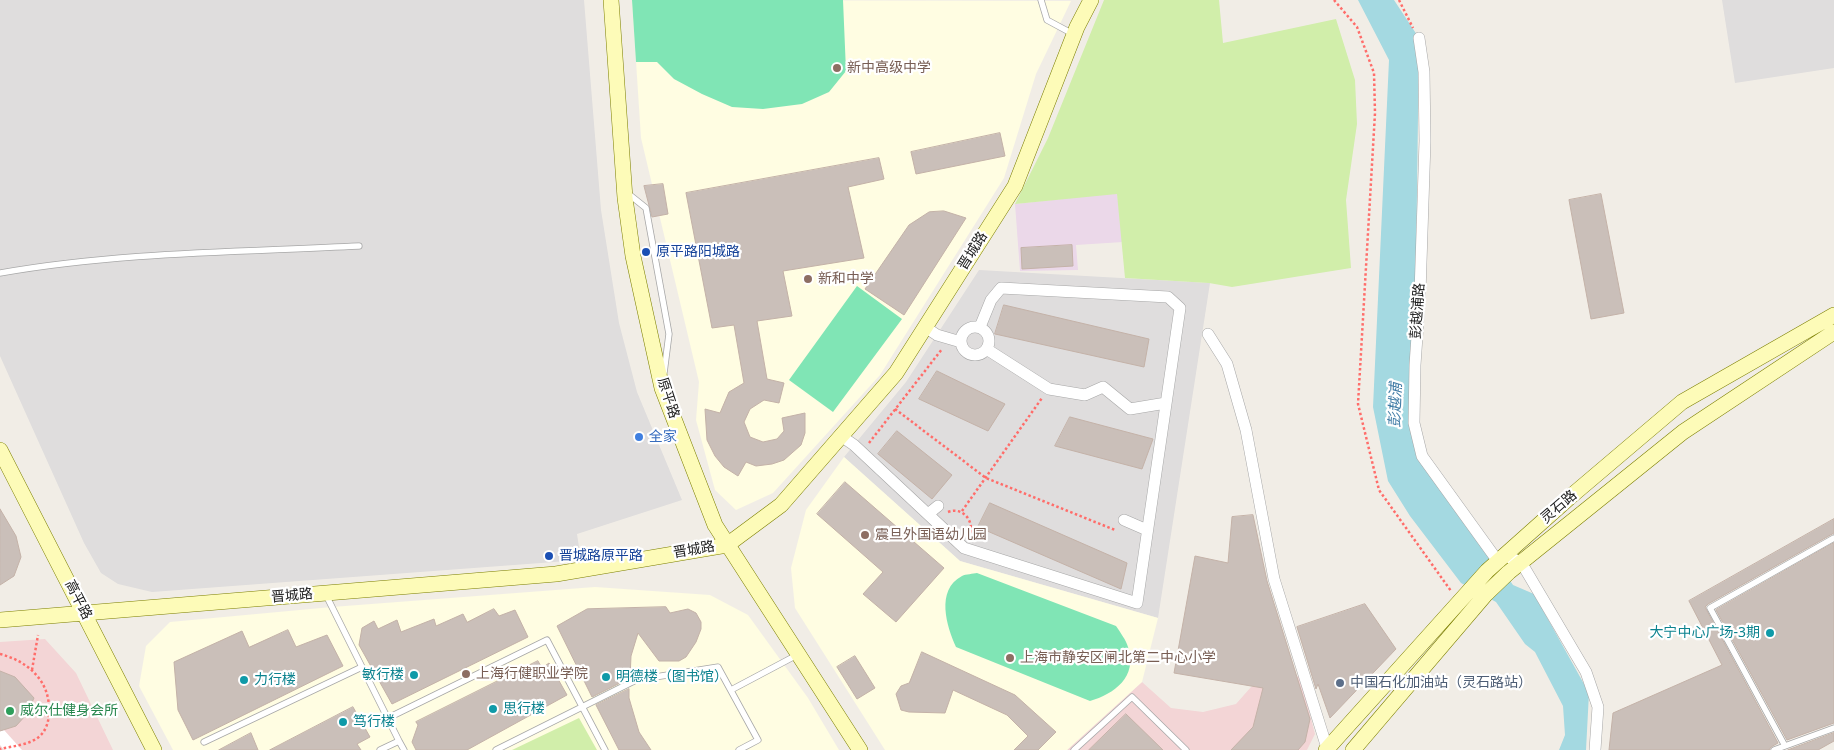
<!DOCTYPE html>
<meta charset="utf-8">
<style>
body{margin:0}
canvas{display:block;background:#f1ede6}
</style>
<canvas width="1834" height="750"></canvas>
<script>
const c = document.querySelector('canvas').getContext('2d');
c.lineJoin = 'round';
function fill(path, color) {
  c.fillStyle = color;
  c.fill(path, 'evenodd');
}
function trace(path, color, width, dash) {
  c.strokeStyle = color;
  c.lineWidth = width;
  c.lineCap = dash ? 'butt' : 'round';
  c.setLineDash(dash || []);
  c.stroke(path);
}
function label(font, color, halo, rows, align = 'center') {
  c.font = font + ' "Noto Sans","Noto Sans SC",sans-serif';
  c.lineWidth = 4.5;
  c.setLineDash([]);
  c.textBaseline = 'middle';
  c.strokeStyle = halo;
  c.fillStyle = color;
  for (const [text, x, y, turn = 0] of rows) {
    c.save();
    c.translate(x, y);
    c.rotate((+turn || 0) * Math.PI / 180);
    c.textAlign = isNaN(turn) ? turn : align;
    if (halo) c.strokeText(text, 0, 0);
    c.fillText(text, 0, 0);
    c.restore();
  }
}
fill(new Path2D(`
 M0 0H584L601 210 619 323 637 392 682 500 577 534 581 560 152 592 118 584 101 573 84 543 0 356Z
 M1722 0H1834V68L1735 83Z
 M979 270 1210 283 1158 618 960 561 844 457 906 382Z`), '#dfdddd');
fill(new Path2D(`
 M45 639 76 673 113 750H0V642Z
 M1300 676 1315 734 1307 750H1067L1142 682 1171 708 1203 712 1236 704 1251 687Z`), '#f3d5d6');
fill(new Path2D(`
 M1117 193 1123 242 1076 245 1078 270 1020 271 1015 204Z`), '#ebd8e9');
fill(new Path2D(`
 M632 0 1071 1 1036 74 1004 178 880 375 773 493 736 510 715 490 696 420 699 382 641 138Z
 M844 457 960 561 1158 618 1142 682 1067 750H885L795 608 791 568 806 510Z
 M595 587 710 595 748 615 808 698 839 750H173L139 686 146 646 170 622 332 607Z`), '#fffde2');
fill(new Path2D(`
 M1104 0H1219L1223 43 1336 19 1355 80 1357 124 1346 200 1351 268 1232 287 1209 283 1125 278 1117 194 1015 204 1048 138Z
 M579 718 597 750H512Z`), '#d1eeaa');
fill(new Path2D(`
 M632 0H843L846 71 829 92 802 104 763 109 732 107 702 94 674 79 657 62H636Z
 M857 286 902 319 833 412 789 380Z
 M977 573 1116 626C1120 632 1126 640 1128 647 1138 677 1114 694 1090 701L956 647C947 627 935 590 962 576 966 574 973 574 977 573Z`), '#80e5b5');
fill(new Path2D(`
 M1358 0H1394L1419 38 1414 423 1422 455 1513 585 1534 594 1589 693 1586 750H1559L1565 735 1563 706 1535 652 1525 644 1496 602 1461 583 1410 516 1388 481 1373 407 1389 60Z`), '#a4d9e1');
fill(new Path2D(`
 M4 730 22 750H4L0 745V731Z`), '#fff');
const building = new Path2D(`
 M1000 133 1005 156 916 174 911 152Z
 M879 158 884 179 848 187 864 258 783 271 792 316 757 321 767 379 784 383 779 403 764 400 750 409 744 422 750 437 763 442 777 439 784 431 782 418 805 413V433L801 445 784 460 772 464 756 466 746 462 738 476 724 467 715 456 707 440 705 409 720 413 729 392 744 383 734 325 712 328 686 193Z
 M663 184 668 214 652 217 644 186Z
 M1601 194 1624 313 1591 319 1569 200Z
 M944 211 966 218 904 315 865 289 909 225 929 212Z
 M1072 245 1073 266 1022 269 1021 248Z
 M1004 305 1149 339 1144 367 995 334Z
 M937 371 1005 404 988 431 919 399Z
 M1070 417 1153 439 1142 469 1055 446Z
 M897 431 952 475 932 499 878 454Z
 M845 482 944 568 896 622 863 594 883 572 817 514Z
 M990 503 1127 563 1121 589 978 527Z
 M0 509 16 536 21 557 14 576 0 585Z
 M1253 515 1267 581 1310 719 1305 742 1298 750H1231L1253 727 1263 688 1174 673 1195 556 1228 563 1232 517Z
 M1834 519V533L1708 604 1705 607 1778 743 1771 747 1769 750H1609L1613 713 1722 665 1689 601Z
 M1834 543V723L1787 740 1716 610Z
 M1365 604 1396 649 1330 718 1318 684 1316 689 1297 627Z
 M666 607 670 613 688 609 696 613 701 622V629L696 642 686 657 679 661H659L638 633 631 656 630 678 592 697 557 626 587 609Z
 M494 609 499 616 515 610 528 637 392 704 359 645 362 628 374 621 378 629 397 620 401 632 434 619 436 626 463 614 467 622Z
 M288 630 296 647 327 635 343 666 193 740 178 710 174 662 242 631 249 647Z
 M922 652 1015 695 1056 732 1038 750H1014L1028 736 1007 715 953 690 945 713 909 712 901 710 896 694 901 686 909 683Z
 M855 656 875 688 857 699 837 667Z
 M538 661 542 668 549 663 567 695 467 750H416L412 742 418 725 416 722Z
 M0 671 15 677 34 698 26 715 16 726 0 731Z
 M629 689V698L639 732 651 750H619L596 705Z
 M353 707 370 737 357 744 361 750H270Z
 M1126 714 1163 750H1089Z
 M251 733 258 750H219Z
 M1834 733V741L1818 750H1788Z`);
fill(building, '#cabfb9');
trace(building, '#c4b2a8', 1);
const lane = new Path2D(`
 M1041 0 1047 20 1073 34
 M626 192 646 208 669 334 664 373
 M0 273C118 252 239 252 359 246
 M326 595 399 741
 M731 690 797 655
 M388 718 547 640 605 750
 M204 742 362 667
 M1785 746 1710 608 1834 538
 M380 750 399 741 404 750
 M496 750 636 680 718 667 758 740 739 750
 M1074 750 1132 697 1186 750
 M1774 750 1834 728`);
const street = new Path2D(`
 M1419 38 1424 72 1425 141 1420 293 1415 365 1414 423 1422 456 1497 560
 M961 341a14 14 0 1 1 28 0a14 14 0 1 1-28 0Z
 M925 327 937 335 961 342
 M1208 334 1227 364 1246 430 1274 579 1327 748
 M988 350 1049 389 1085 395 1103 387 1130 409 1166 403
 M841 436 854 445 964 548 1137 603 1180 308 1168 297 1001 288 991 300 980 327
 M928 514 938 506
 M1124 520 1147 530
 M1503 555 1521 562 1586 672 1598 707 1595 750`);
const secondary = new Path2D(`
 M611 0 625 198 633 256 662 388 715 525 860 750
 M0 450 154 750
 M0 620 556 574 727 545 781 505 896 373 1015 186 1077 27 1091 0
 M1326 750 1487 571 1570 497 1682 402 1834 315
 M1353 750 1486 594 1509 572 1683 432 1834 332`);
trace(lane, '#a7a7a7', 7);
trace(street, '#a7a7a7', 12);
trace(secondary, '#7c7f00', 16);
trace(new Path2D(`
 M1334 0 1357 27 1374 73 1375 113 1358 404 1379 490 1451 591
 M1399 0 1413 28
 M895 409 986 478 1115 530
 M869 443 942 349
 M962 511 1042 398
 M948 512C964 506 976 523 969 538
 M0 654C27 661 50 680 49 711 49 720 47 729 40 736 30 745 13 746 0 749
 M32 670 38 635`), '#ff6d6a', 2.5, [2.5, 2.5]);
trace(lane, '#fff', 5.5);
trace(street, '#fff', 11);
trace(secondary, '#fdfbb8', 15);
for (const [x, y, r, color] of [
 [837,68,5,"#8d6e63"],
 [646,252,5,"#1a4fb4"],
 [808,279,5,"#8d6e63"],
 [639,437,5,"#3f7fe0"],
 [865,535,5,"#8d6e63"],
 [549,556,5,"#1a4fb4"],
 [1770,633,5,"#0f9aa8"],
 [1010,658,5,"#8d6e63"],
 [466,674,5,"#8d6e63"],
 [414,675,5,"#0f9aa8"],
 [606,677,5,"#0f9aa8"],
 [244,680,5,"#0f9aa8"],
 [1340,683,5,"#5c6f8a"],
 [493,709,5,"#0f9aa8"],
 [10,711,5,"#2e9e5b"],
 [343,722,5,"#0f9aa8"]
]) {
  const dot = new Path2D();
  dot.arc(x, y, r, 0, 2 * Math.PI);
  c.fillStyle = color;
  c.fill(dot);
  trace(dot, '#fff', 2);
}
label('14px', '#785e54', '#fff', [
 ["新中高级中学",847,68],
 ["新和中学",818,279],
 ["震旦外国语幼儿园",875,535],
 ["上海市静安区闸北第二中心小学",1020,658],
 ["上海行健职业学院",476,674]
], 'left');
label('14px', '#202020', '#fff', [
 ["晋城路",973,251,-58],
 ["彭越浦路",1418,311,-86],
 ["原平路",668,398,72],
 ["灵石路",1559,507,-41],
 ["晋城路",694,550,-10],
 ["晋城路",292,596,-5],
 ["高平路",78,600,63]
]);
label('14px', '#164399', '#fff', [
 ["原平路阳城路",656,252],
 ["晋城路原平路",559,556]
], 'left');
label('14px', '#366cbe', '#fff', [
 ["全家",649,437]
], 'left');
label('14px', '#0d838f', '#fff', [
 ["大宁中心广场-3期",1760,633,"right"],
 ["敏行楼",404,675,"right"],
 ["明德楼（图书馆）",616,677],
 ["力行楼",254,680],
 ["思行楼",503,709],
 ["笃行楼",353,722]
], 'left');
label('14px', '#4e5e75', '#fff', [
 ["中国石化加油站（灵石路站）",1350,683]
], 'left');
label('14px', '#27864d', '#fff', [
 ["威尔仕健身会所",20,711]
], 'left');
label('italic 15px', '#417ca6', '#fff', [
 ["彭越浦",1396,405,-88]
]);
</script>
